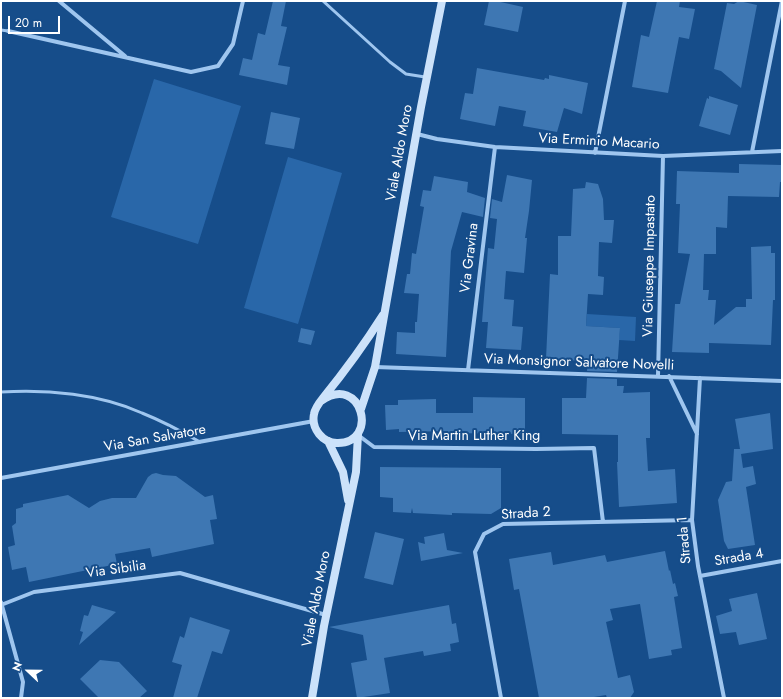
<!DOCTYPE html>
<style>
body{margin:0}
#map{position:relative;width:783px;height:699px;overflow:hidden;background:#164d8a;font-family:Jost,sans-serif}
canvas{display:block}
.frame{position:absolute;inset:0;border:2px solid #fff;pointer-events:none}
.north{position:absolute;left:8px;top:651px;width:40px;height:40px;-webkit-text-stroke:3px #164d8a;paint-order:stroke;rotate:292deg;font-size:11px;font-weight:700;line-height:16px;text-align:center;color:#fff}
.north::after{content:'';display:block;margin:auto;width:14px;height:18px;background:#fff;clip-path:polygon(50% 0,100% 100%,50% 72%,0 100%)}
.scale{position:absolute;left:8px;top:16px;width:52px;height:18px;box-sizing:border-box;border:2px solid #fff;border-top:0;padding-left:5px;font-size:12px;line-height:14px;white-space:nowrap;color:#fff;-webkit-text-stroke:3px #164d8a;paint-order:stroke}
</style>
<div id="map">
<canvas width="783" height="699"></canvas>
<div class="frame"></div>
<div class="north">N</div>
<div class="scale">20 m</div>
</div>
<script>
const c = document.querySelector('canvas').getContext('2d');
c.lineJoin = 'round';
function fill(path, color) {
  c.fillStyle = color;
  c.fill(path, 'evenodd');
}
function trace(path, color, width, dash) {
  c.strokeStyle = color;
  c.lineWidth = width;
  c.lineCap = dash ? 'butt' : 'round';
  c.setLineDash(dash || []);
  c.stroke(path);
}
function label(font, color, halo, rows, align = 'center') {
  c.font = font + ' Jost,sans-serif';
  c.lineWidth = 4;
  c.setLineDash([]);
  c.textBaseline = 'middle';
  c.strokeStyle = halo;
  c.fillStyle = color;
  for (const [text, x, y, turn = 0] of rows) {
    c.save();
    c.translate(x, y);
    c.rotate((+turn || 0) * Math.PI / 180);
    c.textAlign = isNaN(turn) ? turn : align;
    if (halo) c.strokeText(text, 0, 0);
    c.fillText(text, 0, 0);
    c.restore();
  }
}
fill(new Path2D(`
 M154 79 241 106 198 244 111 217Z
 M288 157 342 173 298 324 244 308Z
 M587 314 636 317 635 341 619 340 620 328 586 326Z`), '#2967a9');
fill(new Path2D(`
 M273 1H286L281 26 287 27 278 65 290 67 287 85 239 75 243 58 252 60 258 33 265 35Z
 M489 1H496L523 7 518 32 484 25Z
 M657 1H680L679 7 695 9 689 39 679 37 668 93 632 87 641 35 649 37Z
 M739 1 757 5 741 88 721 71 714 69 727 3 734 4Z
 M477 68 544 80 545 78 549 79V75L588 83 582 114 564 108 557 132 523 126 526 111 499 106 495 126 460 119 465 93 473 94Z
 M709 96 738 105 730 135 699 126 707 98 709 99Z
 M271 112 300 118 294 149 265 144Z
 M739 164 782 165V182H780L779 197 728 196 727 228 716 227V254H704L703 290H709L708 300H716L714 325 736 307H746V299H752L751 247 771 246V253H775V300H773L771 345 709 343V353L672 352 675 304H680L690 254 678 253 680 204H676L677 171 739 173Z
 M507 175 532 180 529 211 525 238H527L524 273 506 271 504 299 514 300 512 326 523 327 521 350 486 348 488 322H482L488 248 494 249 497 219 490 218 492 199 502 202Z
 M434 176 468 182 467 192 485 198 483 217 462 212 451 251 446 357 396 354 397 332 415 333V322H417L419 294 404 293 407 274H410L412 253 416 254 424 207 420 206 423 190 431 191Z
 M586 182 598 184 603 199 604 220H614L612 243 599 242 598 276 604 277 603 295 588 294 586 326 620 328 617 372 587 371 588 361 546 359 550 274 558 275V236H571L573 189 585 188Z
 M301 328 315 331 311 345 298 342Z
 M587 378 617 379V386H624L623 393 650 392V438H646L648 471 675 469 677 503 619 507 617 462H618V435L562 434V398H586Z
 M473 397 525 398V434L448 433V431L399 432V429L386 430 385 405H398V400L436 399V413H473Z
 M770 413 773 449 741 454 743 468 753 466 756 484 746 487 755 545 728 549 724 541 718 500 726 482 732 481 734 449H740L735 419Z
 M380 467 501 468V508L491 514 452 513V515L413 513 412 508 411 513 393 512V498L380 497Z
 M156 473 163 475 176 476 205 497 213 495 217 519 210 520 214 544 152 557 150 548 115 554 117 564 29 582 26 567 12 570 8 547 15 545 12 526 16 523V509L23 507V504L68 495 89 508 100 501 112 498H136L148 477 152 474Z
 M375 532 404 539 393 585 364 578Z
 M444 533 447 550 463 553 421 561 418 542 425 544 424 537Z
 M665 551 669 571 670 570 673 584 675 583 678 596 674 597 682 648 671 650 672 655 649 659 640 604 610 609 613 620 606 622 618 678 630 675 634 692 630 698H607L606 695 588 698H539L519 589 514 590 509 559 551 552 553 565 605 555 607 562Z
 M757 593 767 639 739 645 736 632 720 634 716 616 732 611 729 599Z
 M92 605 116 612 79 645 83 632 80 631 84 615 88 616Z
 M449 605 452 624 456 623 459 642 450 644 451 651 424 656 423 651 384 658 390 693 357 698 351 663 367 660 363 635 329 627Z
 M190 617 230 630 222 654 212 651 197 698H173L182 665 172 662 180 636 184 638Z
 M100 660 119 662 147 691 139 698H99L80 679Z`), '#3e77b3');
trace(new Path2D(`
 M323 1 390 62 406 74 425 77
 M1 30 8 31
 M1 392C47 389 100 394 142 413 162 421 181 431 200 442`), '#9fc6ef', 3);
trace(new Path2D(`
 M59 1 125 56
 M8 31 191 72 218 66 233 44 243 1
 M417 134 437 139 495 147 663 156 782 151
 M752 152 782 1
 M595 153 625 1
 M375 367 782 381
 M468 370 495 147
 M658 376 663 156
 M669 376 697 434
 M700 378 692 520 698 566 724 698
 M358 435 374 447 536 449 594 448 603 522
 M1 478 314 421
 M700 576 782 561
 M1 602 23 682 21 698
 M1 605 34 592 180 573 326 615
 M501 698 475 552 484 534 503 524 692 520`), '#9fc6ef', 4);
trace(new Path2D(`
 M321 401C362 372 380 444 337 443 323 443 311 429 314 414 315 408 319 403 323 398 345 371 364 345 383 315
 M361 409 375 367 421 107 442 1
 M328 441 343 472 348 500
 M312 698 324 626 356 472 358 434`), '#cce2fa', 8);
label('14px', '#fff', '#164d8a', [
 ["Via Erminio Macario",599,142,3],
 ["Viale Aldo Moro",400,153,-80],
 ["Via Gravina",470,258,-83],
 ["Via Giuseppe Impastato",650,266,-89],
 ["Via Monsignor Salvatore Novelli",579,363,2],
 ["Via Martin Luther King",474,437],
 ["Via San Salvatore",155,439,-10],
 ["Strada 2",526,514,-4],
 ["Strada 1",685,540,-95],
 ["Strada 4",739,558,-10],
 ["Via Sibilia",116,570,-8],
 ["Viale Aldo Moro",317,599,-79]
]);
</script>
